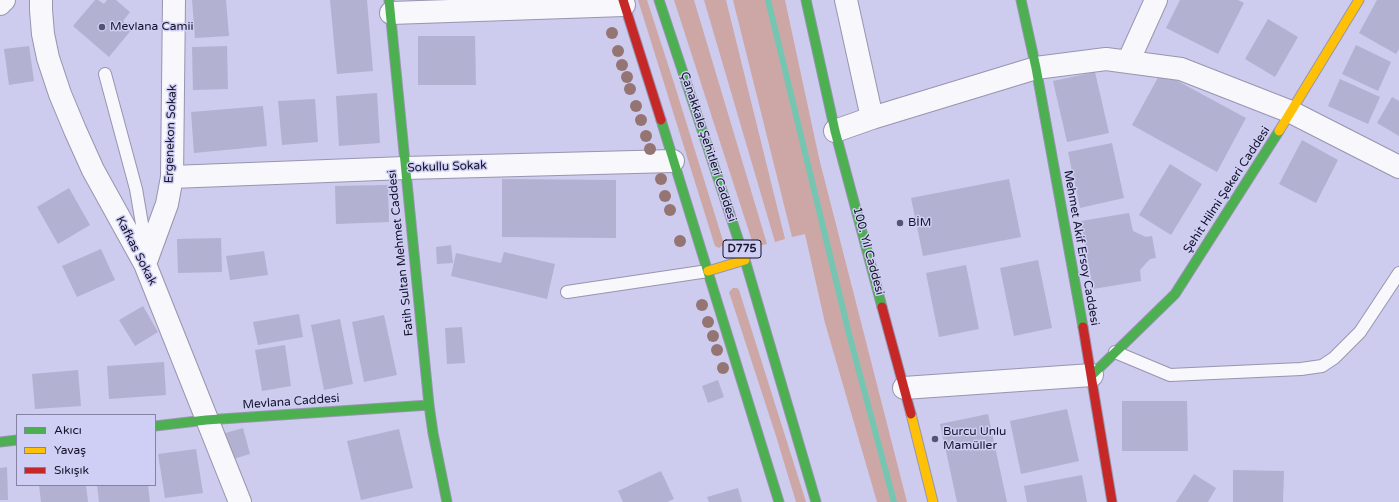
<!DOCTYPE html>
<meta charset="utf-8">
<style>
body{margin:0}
#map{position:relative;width:1399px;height:502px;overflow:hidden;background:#cdcbee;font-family:"Varela Round",sans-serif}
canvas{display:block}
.legend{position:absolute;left:16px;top:414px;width:140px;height:72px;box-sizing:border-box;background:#cfcef4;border:1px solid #8583a3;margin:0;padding:5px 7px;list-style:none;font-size:12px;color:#15132a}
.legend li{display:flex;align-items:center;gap:8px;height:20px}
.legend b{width:20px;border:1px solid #8583a3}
</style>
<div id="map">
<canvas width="1399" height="502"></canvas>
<ul class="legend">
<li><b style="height:5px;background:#4caf50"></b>Akıcı</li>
<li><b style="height:5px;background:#ffc107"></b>Yavaş</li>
<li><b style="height:5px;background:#c62828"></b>Sıkışık</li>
</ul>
</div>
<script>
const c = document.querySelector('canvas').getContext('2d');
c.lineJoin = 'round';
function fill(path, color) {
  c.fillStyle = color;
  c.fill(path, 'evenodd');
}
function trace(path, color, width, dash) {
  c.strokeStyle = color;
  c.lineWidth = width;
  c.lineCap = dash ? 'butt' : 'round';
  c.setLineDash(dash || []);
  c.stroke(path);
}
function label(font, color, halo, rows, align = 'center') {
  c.font = font + ' "Varela Round",sans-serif';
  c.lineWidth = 3;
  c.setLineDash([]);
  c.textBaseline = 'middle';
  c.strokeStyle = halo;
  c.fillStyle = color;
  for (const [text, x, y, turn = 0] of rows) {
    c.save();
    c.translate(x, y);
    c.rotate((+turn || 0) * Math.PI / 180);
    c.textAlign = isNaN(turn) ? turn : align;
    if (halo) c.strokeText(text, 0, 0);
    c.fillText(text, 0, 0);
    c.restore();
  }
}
fill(new Path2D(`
 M638 0H647L674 83 724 244 719 248 715 246Z
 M674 0H694L767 244 754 247Z
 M704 0H726L785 239 775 242Z
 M733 0H785L819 158 907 502H877L825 323 805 234 792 237Z
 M733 288H737L739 290 806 502H796L776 436 729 292Z`), '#cda7a5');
trace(new Path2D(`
 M768 0 849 334 894 502`), '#74c6b3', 6);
fill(new Path2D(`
 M95 0H98L104 4 107 0H116L130 12 123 21 132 29 109 57 73 26Z
 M192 0H226L229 36 195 38Z
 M330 0H367L373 71 337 74Z
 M1180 0H1238L1244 3 1218 54 1166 28Z
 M1377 0H1399V49L1396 54 1359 33Z
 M1268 19 1298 37 1275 77 1245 59Z
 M418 36H475L476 85H418Z
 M1356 45 1391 62 1378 91 1342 74Z
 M29 46 34 81 9 85 4 49Z
 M227 46 228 89 193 90 192 47Z
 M1095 72 1109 133 1067 142 1053 81Z
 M1161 72 1246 118 1217 172 1132 125Z
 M1340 79 1380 97 1368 124 1328 106Z
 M377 93 380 143 339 146 336 96Z
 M1392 97 1399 101V136L1377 123Z
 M315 99 318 142 282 145 278 101Z
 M263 106 267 146 194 153 191 112Z
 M1302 140 1338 160 1316 203 1279 184Z
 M1112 143 1124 198 1080 208 1068 152Z
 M1170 164 1202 184 1171 235 1139 215Z
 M502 179 616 180V238L502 237Z
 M1009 179 1021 237 923 256 911 198Z
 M388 185 389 222 336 224 335 186Z
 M69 188 90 225 58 244 37 207Z
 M1129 213 1133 231 1146 237 1152 236 1156 258 1150 259 1140 270 1141 281 1093 289 1081 221Z
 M221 238 222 272 178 273 177 239Z
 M451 245 453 263 437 264 436 247Z
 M101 249 115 280 77 297 62 266Z
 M264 251 268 275 230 280 226 256Z
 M504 252 555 264 547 299 451 276 456 253 501 263Z
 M1038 260 1052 328 1014 336 1000 268Z
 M966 265 979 329 939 337 926 273Z
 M143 306 158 332 135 346 119 320Z
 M299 314 303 337 258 345 253 322Z
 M384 315 397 375 364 382 352 322Z
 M340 319 353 384 324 390 311 325Z
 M462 327 465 363 447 364 445 328Z
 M285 345 291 386 262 391 255 350Z
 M164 362 166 395 109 399 107 366Z
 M78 370 81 406 35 409 32 374Z
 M718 380 724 397 708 403 702 386Z
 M1122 401H1187L1188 451H1122Z
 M1067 409 1079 461 1021 474 1010 421Z
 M988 414 1007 502H957L940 424Z
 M243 428 250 454 230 460 222 434Z
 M399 429 413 488 361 500 347 441Z
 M196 449 203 493 165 498 158 454Z
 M7 467 8 500H0V468Z
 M1233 470 1284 471 1283 502H1233Z
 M661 471 674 499 667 502H623L618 491Z
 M1194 474 1216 488 1208 502H1176Z
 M1082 475 1087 502H1027L1024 486Z
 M39 485H86L88 502H41Z
 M97 485H148L150 502H99Z
 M738 488 742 502H709L707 497Z`), '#b3b1d1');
const lane = new Path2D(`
 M105 74 136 189 142 224 144 254
 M567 292 708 271
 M1115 352 1170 375 1301 369 1322 366 1334 358 1360 332 1399 273`);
const street = new Path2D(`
 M41 0V10L43 34 48 58 60 94 75 130 93 170 145 264 240 502
 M846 0 872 118
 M0 4 4 0
 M391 13 624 5
 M1128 62 1156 0
 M835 131 872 118 1036 68 1106 59 1181 69 1291 112 1399 167
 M172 177 405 168 673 161
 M145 264 167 204 172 177 174 0
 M904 388 1092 375`);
const fast = new Path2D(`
 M389 0 429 405 433 433 447 502
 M659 0 745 260 816 502
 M806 0 835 131 882 307
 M1021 0 1036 68 1083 327
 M661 120 779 502
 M1092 375 1175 294 1279 131
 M155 426 206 420 429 405
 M0 442 17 440`);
const slow = new Path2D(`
 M1279 131 1359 0
 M708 271 745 260
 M911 414 933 502`);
const jam = new Path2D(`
 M623 0 661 120
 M882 307 911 414
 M1083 327 1112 502`);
trace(lane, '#9795af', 14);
trace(street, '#9795af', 24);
trace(fast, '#9795af', 11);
trace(slow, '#9795af', 11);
trace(jam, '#9795af', 11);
trace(lane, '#f8f7fc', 12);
trace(street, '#f8f7fc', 22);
trace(fast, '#4caf50', 9);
trace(slow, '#ffc107', 9);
trace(jam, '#c62828', 9);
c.fillStyle = '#957573';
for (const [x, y] of [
 [612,33],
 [618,51],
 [622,65],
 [627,77],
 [630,89],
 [636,106],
 [641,120],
 [646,136],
 [650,149],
 [661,179],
 [665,196],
 [670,210],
 [680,241],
 [702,305],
 [708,322],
 [713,336],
 [717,350],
 [723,368]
]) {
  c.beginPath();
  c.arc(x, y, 6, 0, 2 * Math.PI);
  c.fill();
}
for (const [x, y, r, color] of [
 [102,27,4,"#55536f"],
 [900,223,4,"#55536f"],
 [935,439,4,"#55536f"]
]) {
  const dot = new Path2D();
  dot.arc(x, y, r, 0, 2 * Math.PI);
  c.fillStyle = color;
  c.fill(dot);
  trace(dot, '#cfcef4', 1.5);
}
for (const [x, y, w] of [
 [742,249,38]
]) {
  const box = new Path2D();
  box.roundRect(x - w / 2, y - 9, w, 18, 3);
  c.fillStyle = '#cfcef4';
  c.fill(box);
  trace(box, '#15132a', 1);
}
label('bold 11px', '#15132a', null, [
 ["D775",742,249]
]);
label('12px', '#15132a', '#cfcef4', [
 ["Mevlana Camii",110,27],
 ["BİM",908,223],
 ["Burcu Unlu",943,432],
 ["Mamüller",943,446]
], 'left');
label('12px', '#15132a', '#cfcef4', [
 ["Ergenekon Sokak",171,134,-88],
 ["Çanakkale Şehitleri Caddesi",708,147,72],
 ["Sokullu Sokak",447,167,-2],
 ["Şehit Hilmi Şekeri Caddesi",1227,190,-57],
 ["Mehmet Akif Ersoy Caddesi",1081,248,80],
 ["Kafkas Sokak",136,251,63],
 ["100. Yıl Caddesi",868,251,75],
 ["Fatih Sultan Mehmet Caddesi",401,253,-96],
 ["Mevlana Caddesi",291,402,-4]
]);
</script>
